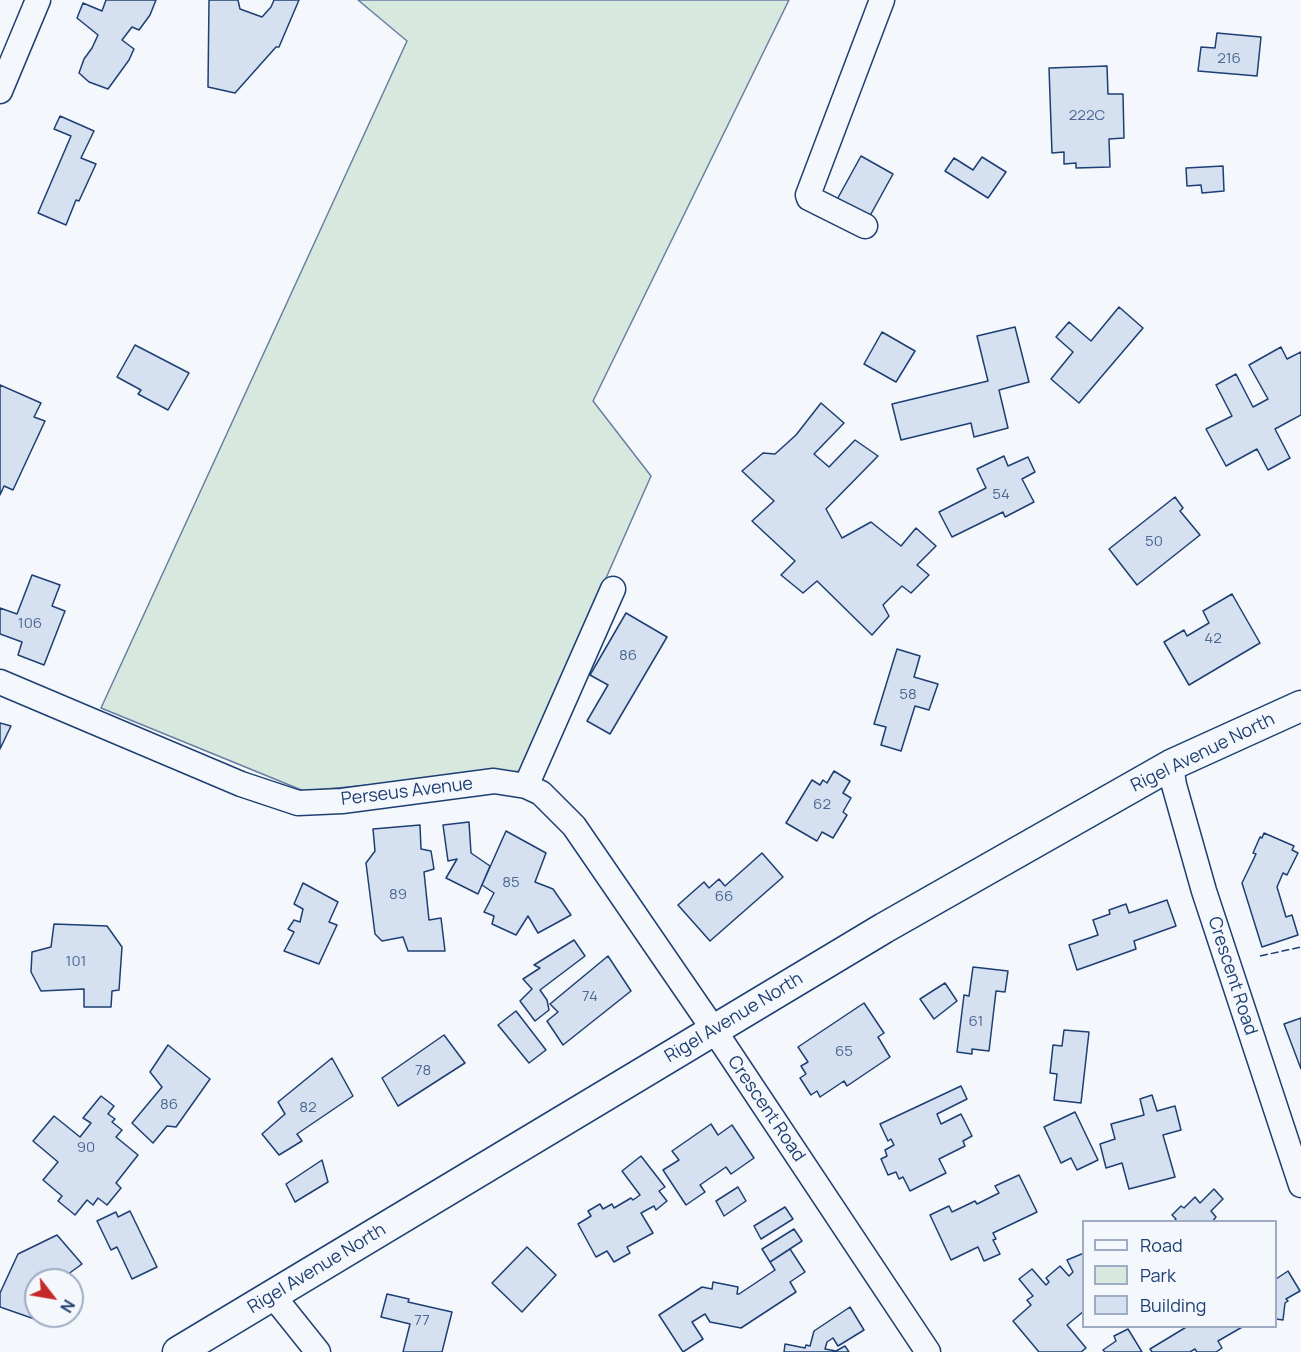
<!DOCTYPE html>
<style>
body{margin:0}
#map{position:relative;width:1301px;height:1352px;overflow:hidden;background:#f4f7fb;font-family:Manrope,sans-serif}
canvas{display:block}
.legend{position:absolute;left:1082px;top:1220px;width:195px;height:108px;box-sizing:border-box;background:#f4f7fb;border:2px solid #9eadc5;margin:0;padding:8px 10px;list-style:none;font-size:18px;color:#1d3f73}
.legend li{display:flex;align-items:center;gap:12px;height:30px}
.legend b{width:30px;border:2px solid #9eadc5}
.north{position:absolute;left:24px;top:1268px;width:60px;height:60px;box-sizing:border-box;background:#f4f7fb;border:2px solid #9eadc5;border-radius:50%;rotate:121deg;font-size:16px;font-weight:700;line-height:24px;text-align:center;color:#1d3f73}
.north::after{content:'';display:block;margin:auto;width:21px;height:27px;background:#c62828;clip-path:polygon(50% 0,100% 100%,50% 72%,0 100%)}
</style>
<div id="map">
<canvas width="1301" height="1352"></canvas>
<ul class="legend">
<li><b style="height:8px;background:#f4f7fb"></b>Road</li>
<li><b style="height:16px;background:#d7e8df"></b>Park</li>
<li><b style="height:16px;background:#d5e0f0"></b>Building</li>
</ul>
<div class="north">N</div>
</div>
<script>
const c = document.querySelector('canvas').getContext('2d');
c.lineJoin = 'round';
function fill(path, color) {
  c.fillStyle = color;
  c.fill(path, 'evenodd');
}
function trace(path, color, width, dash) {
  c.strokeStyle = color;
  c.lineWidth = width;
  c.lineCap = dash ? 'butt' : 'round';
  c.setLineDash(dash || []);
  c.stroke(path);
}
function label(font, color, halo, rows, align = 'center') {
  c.font = font + ' Manrope,sans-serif';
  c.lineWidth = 4.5;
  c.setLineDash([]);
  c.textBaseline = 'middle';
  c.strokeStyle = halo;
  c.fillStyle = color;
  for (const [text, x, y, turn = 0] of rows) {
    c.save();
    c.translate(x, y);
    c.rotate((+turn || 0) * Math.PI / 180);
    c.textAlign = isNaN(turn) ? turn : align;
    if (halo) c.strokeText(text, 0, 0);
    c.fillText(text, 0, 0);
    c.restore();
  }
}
const green = new Path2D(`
 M358 0H789L593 401 651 476 521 771 304 791 101 708 407 41Z`);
fill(green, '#d7e8df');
trace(green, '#687fa3', 1.5);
const building = new Path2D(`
 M106 0H156L150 15 139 30 132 27 122 40 134 49 129 60 108 89 89 82 79 73 84 59 92 48 98 35 77 18 83 3 102 11Z
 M209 0H238L240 9 262 17 271 7 274 0H299L279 47H276L235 93 208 87Z
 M1217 33 1261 37 1257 76 1198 71 1201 47 1215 48Z
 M1107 66 1108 94H1123L1124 138 1109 139 1110 167 1076 168V163L1064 164V152L1052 153 1049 68Z
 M60 116 94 131 81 158 96 164 79 201 76 200 66 225 38 213 71 136 54 129Z
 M861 156 893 174 866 223 834 205Z
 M982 157 1006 172 988 198 945 171 954 158 973 170Z
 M1223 166 1224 191 1202 193 1201 185 1187 186 1186 168Z
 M1119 307 1143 328 1079 403 1051 379 1073 352 1056 337 1069 322 1091 341Z
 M1015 327 1029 382 999 390 1008 428 974 437 971 423 901 440 892 404 988 381 977 336Z
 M882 332 915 351 896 382 864 364Z
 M135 345 189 373 168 410 138 394 141 390 117 377Z
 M1281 347 1287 359 1301 352V415L1275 429 1290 458 1268 470 1257 449 1226 466 1206 429 1232 416 1216 385 1236 374 1253 407 1268 399 1249 365Z
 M0 385 41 403 34 417 45 421 13 490 4 486 0 495Z
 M821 403 844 423 814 454 829 467 855 440 878 456 826 509 842 538 871 522 901 546 916 528 936 546 917 565 929 575 911 593 902 586 883 605 889 616 872 635 817 581 803 593 781 575 795 561 752 521 774 501 742 471 763 453 775 454 796 435Z
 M1004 456 1008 466 1028 457 1035 472 1022 479 1034 502 1005 517 1003 512 952 537 939 512 986 488 977 469Z
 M1175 497 1183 508 1180 511 1200 535 1137 585 1109 549Z
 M32 575 60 585 52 606 65 611 44 665 18 655 22 642 0 634V608L17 614Z
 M1232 594 1260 643 1189 685 1164 642 1184 630 1187 636 1209 623 1203 611Z
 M626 613 667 637 610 734 587 721 608 685 590 675Z
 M897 649 920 656 914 677 938 684 929 710 915 706 901 751 881 745 886 727 874 724Z
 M0 723 11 726 0 749Z
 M834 771 850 781 843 793 851 798 843 812 847 815 833 838 822 832 817 841 786 823 812 780 820 785 823 780 827 783Z
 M469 822 471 853 490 866 478 894 446 878 457 859 448 861 443 825Z
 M420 825 421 849 431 851 434 869 424 872 429 920 441 918 445 951H408L403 937 382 941 375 934 366 863 375 851 373 829Z
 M506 831 546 853 535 882 553 889 571 915 538 933 528 916 516 935 492 924 494 916 484 912 494 893 482 885Z
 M1264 833 1294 846 1292 850 1298 853 1287 875 1283 873 1277 887 1286 917 1292 915 1298 935 1262 947 1242 883 1256 854 1253 853 1260 837 1262 838Z
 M762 853 783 877 710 941 678 905 704 882 709 888 719 879 725 886Z
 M303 883 338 902 329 922 337 925 319 964 284 951 294 932 288 929 294 920 300 922 303 909 294 904Z
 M1167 900 1176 926 1134 941 1136 949 1077 970 1069 945 1098 935 1093 920 1110 914 1109 910 1126 904 1129 913Z
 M54 924 107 926 122 947 119 990 112 991 111 1007H84V989L41 991 31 972 32 952 51 947Z
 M574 940 585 956 540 990 547 1000 549 1010 535 1021 520 1001 532 989 523 979 540 968 534 965Z
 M608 956 631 991 563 1045 547 1021 558 1012 550 1004Z
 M973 967 1008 971 1005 992 996 991 989 1051 972 1049V1054L957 1052 964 995 969 996Z
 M945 983 957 1001 934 1019 920 999Z
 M864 1003 884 1033 878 1037 890 1057 847 1086 844 1081 820 1097 817 1091 811 1095 800 1078 806 1074 801 1066 808 1062 798 1047Z
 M516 1011 546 1050 529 1063 498 1025Z
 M1301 1018V1069L1284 1024Z
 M1064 1030 1089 1032 1081 1103 1054 1100 1057 1074 1050 1073 1053 1045 1062 1046Z
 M444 1035 465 1063 398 1106 382 1078Z
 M168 1045 210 1079 176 1127 167 1126 153 1143 132 1123 162 1087 150 1072Z
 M332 1058 353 1096 297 1134 302 1141 279 1155 262 1134 285 1114 278 1102Z
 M961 1086 967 1099 937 1114 941 1124 961 1114 972 1136 963 1141 965 1146 939 1159 946 1173 910 1191 903 1177 899 1179 896 1172 888 1175 881 1159 887 1156 885 1150 894 1145 891 1139 888 1141 880 1124Z
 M1152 1095 1157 1111 1175 1106 1181 1130 1163 1135 1175 1177 1129 1189 1122 1163 1106 1168 1100 1144 1115 1139 1111 1124 1144 1115 1140 1099Z
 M101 1096 114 1106 108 1114 115 1119 112 1122 122 1130 116 1137 138 1155 116 1183 121 1188 107 1205 98 1198 93 1205 87 1200 75 1215 58 1201 62 1196 43 1180 58 1162 33 1141 54 1116 80 1137 91 1123 83 1118Z
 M1075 1112 1098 1160 1077 1170 1071 1158 1061 1163 1044 1127Z
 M711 1124 718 1135 732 1125 754 1158 731 1174 726 1167 700 1185 705 1192 686 1205 663 1170 679 1160 672 1151Z
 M641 1156 665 1187 659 1191 667 1201 656 1210 654 1206 641 1213 653 1233 627 1247 630 1253 614 1262 607 1251 596 1257 578 1224 591 1216 588 1211 600 1204 603 1209 612 1204 614 1208 631 1198 633 1200 640 1195 622 1171Z
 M322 1160 328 1182 295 1202 286 1184Z
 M1019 1175 1037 1212 993 1233 996 1239 993 1240 1000 1254 984 1261 978 1247 951 1260 930 1215 949 1206 952 1212 975 1201 977 1204 999 1193 995 1186Z
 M738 1187 746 1201 724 1216 716 1201Z
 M1214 1189 1223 1199 1211 1211 1216 1217 1212 1222H1173L1176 1219 1172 1215 1181 1206 1184 1208 1195 1197 1200 1203Z
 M785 1207 793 1219 761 1239 754 1226Z
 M130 1211 157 1267 132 1279 117 1247 111 1250 97 1221 116 1212 118 1217Z
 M794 1229 802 1241 770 1262 762 1249Z
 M57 1235 82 1264 60 1280H36V1316H53L43 1322 0 1307V1293L18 1254Z
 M527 1247 556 1275 522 1312 492 1283Z
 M790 1249 805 1272 790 1282 796 1292 741 1328 710 1322 705 1314 692 1322 703 1339 683 1352 659 1315 702 1287 712 1289 713 1282 738 1287 737 1294H739L775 1270 770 1262Z
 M1084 1253V1311L1067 1325 1086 1348 1081 1352H1039L1013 1321 1031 1305 1027 1300 1033 1296 1019 1279 1032 1269 1046 1285 1049 1282 1046 1278 1060 1266 1069 1276 1073 1272 1067 1260Z
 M1288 1271 1300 1291 1286 1299 1288 1301 1285 1303 1283 1320 1276 1319V1279Z
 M387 1294 409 1299 408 1302 452 1312 442 1352H403L410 1324 381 1317Z
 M850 1307 864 1330 838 1346 833 1338 827 1342 825 1349 836 1351 845 1346 849 1352H784L785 1344 805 1348 806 1345 810 1346 814 1331Z
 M1188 1326H1244L1218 1341 1222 1348 1216 1352H1197L1195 1349 1190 1352H1152L1150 1349Z
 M1128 1329 1142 1352H1105L1103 1350 1116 1341 1114 1336Z`);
fill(building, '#d5e0f0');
trace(building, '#1d3f73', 1.5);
const minor = new Path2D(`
 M0 91 38 0
 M865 226 809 198 808 195 882 0
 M0 682 241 784 298 803 342 801 494 781 526 786 541 793 574 826 714 1030 928 1352
 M1171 765 1174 785 1204 891 1301 1185
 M526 786 613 589
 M275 1294 282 1307 318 1352`);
const major = new Path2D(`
 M178 1352 884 928 1171 765 1301 706`);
trace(minor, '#1d3f73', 27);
trace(major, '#1d3f73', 33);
trace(minor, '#f4f7fb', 24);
trace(major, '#f4f7fb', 30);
trace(new Path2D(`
 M1260 956 1301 947`), '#1d3f73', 1.5, [8, 3]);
label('15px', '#4b6792', null, [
 ["216",1229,59],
 ["222C",1087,116],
 ["54",1001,495],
 ["50",1154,542],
 ["106",30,624],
 ["42",1213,639],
 ["86",628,656],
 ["58",908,695],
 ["62",822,805],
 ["85",511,883],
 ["89",398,895],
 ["66",724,897],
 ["101",76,962],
 ["74",590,997],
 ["61",976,1022],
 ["65",844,1052],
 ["78",423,1071],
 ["86",169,1105],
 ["82",308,1108],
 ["90",86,1148],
 ["77",422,1321]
]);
label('18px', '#1d3f73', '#f4f7fb', [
 ["Rigel Avenue North",1203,753,-26],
 ["Perseus Avenue",407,792,-7],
 ["Crescent Road",1232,976,72],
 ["Rigel Avenue North",734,1018,-31],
 ["Crescent Road",766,1109,56],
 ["Rigel Avenue North",317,1269,-31]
]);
</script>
